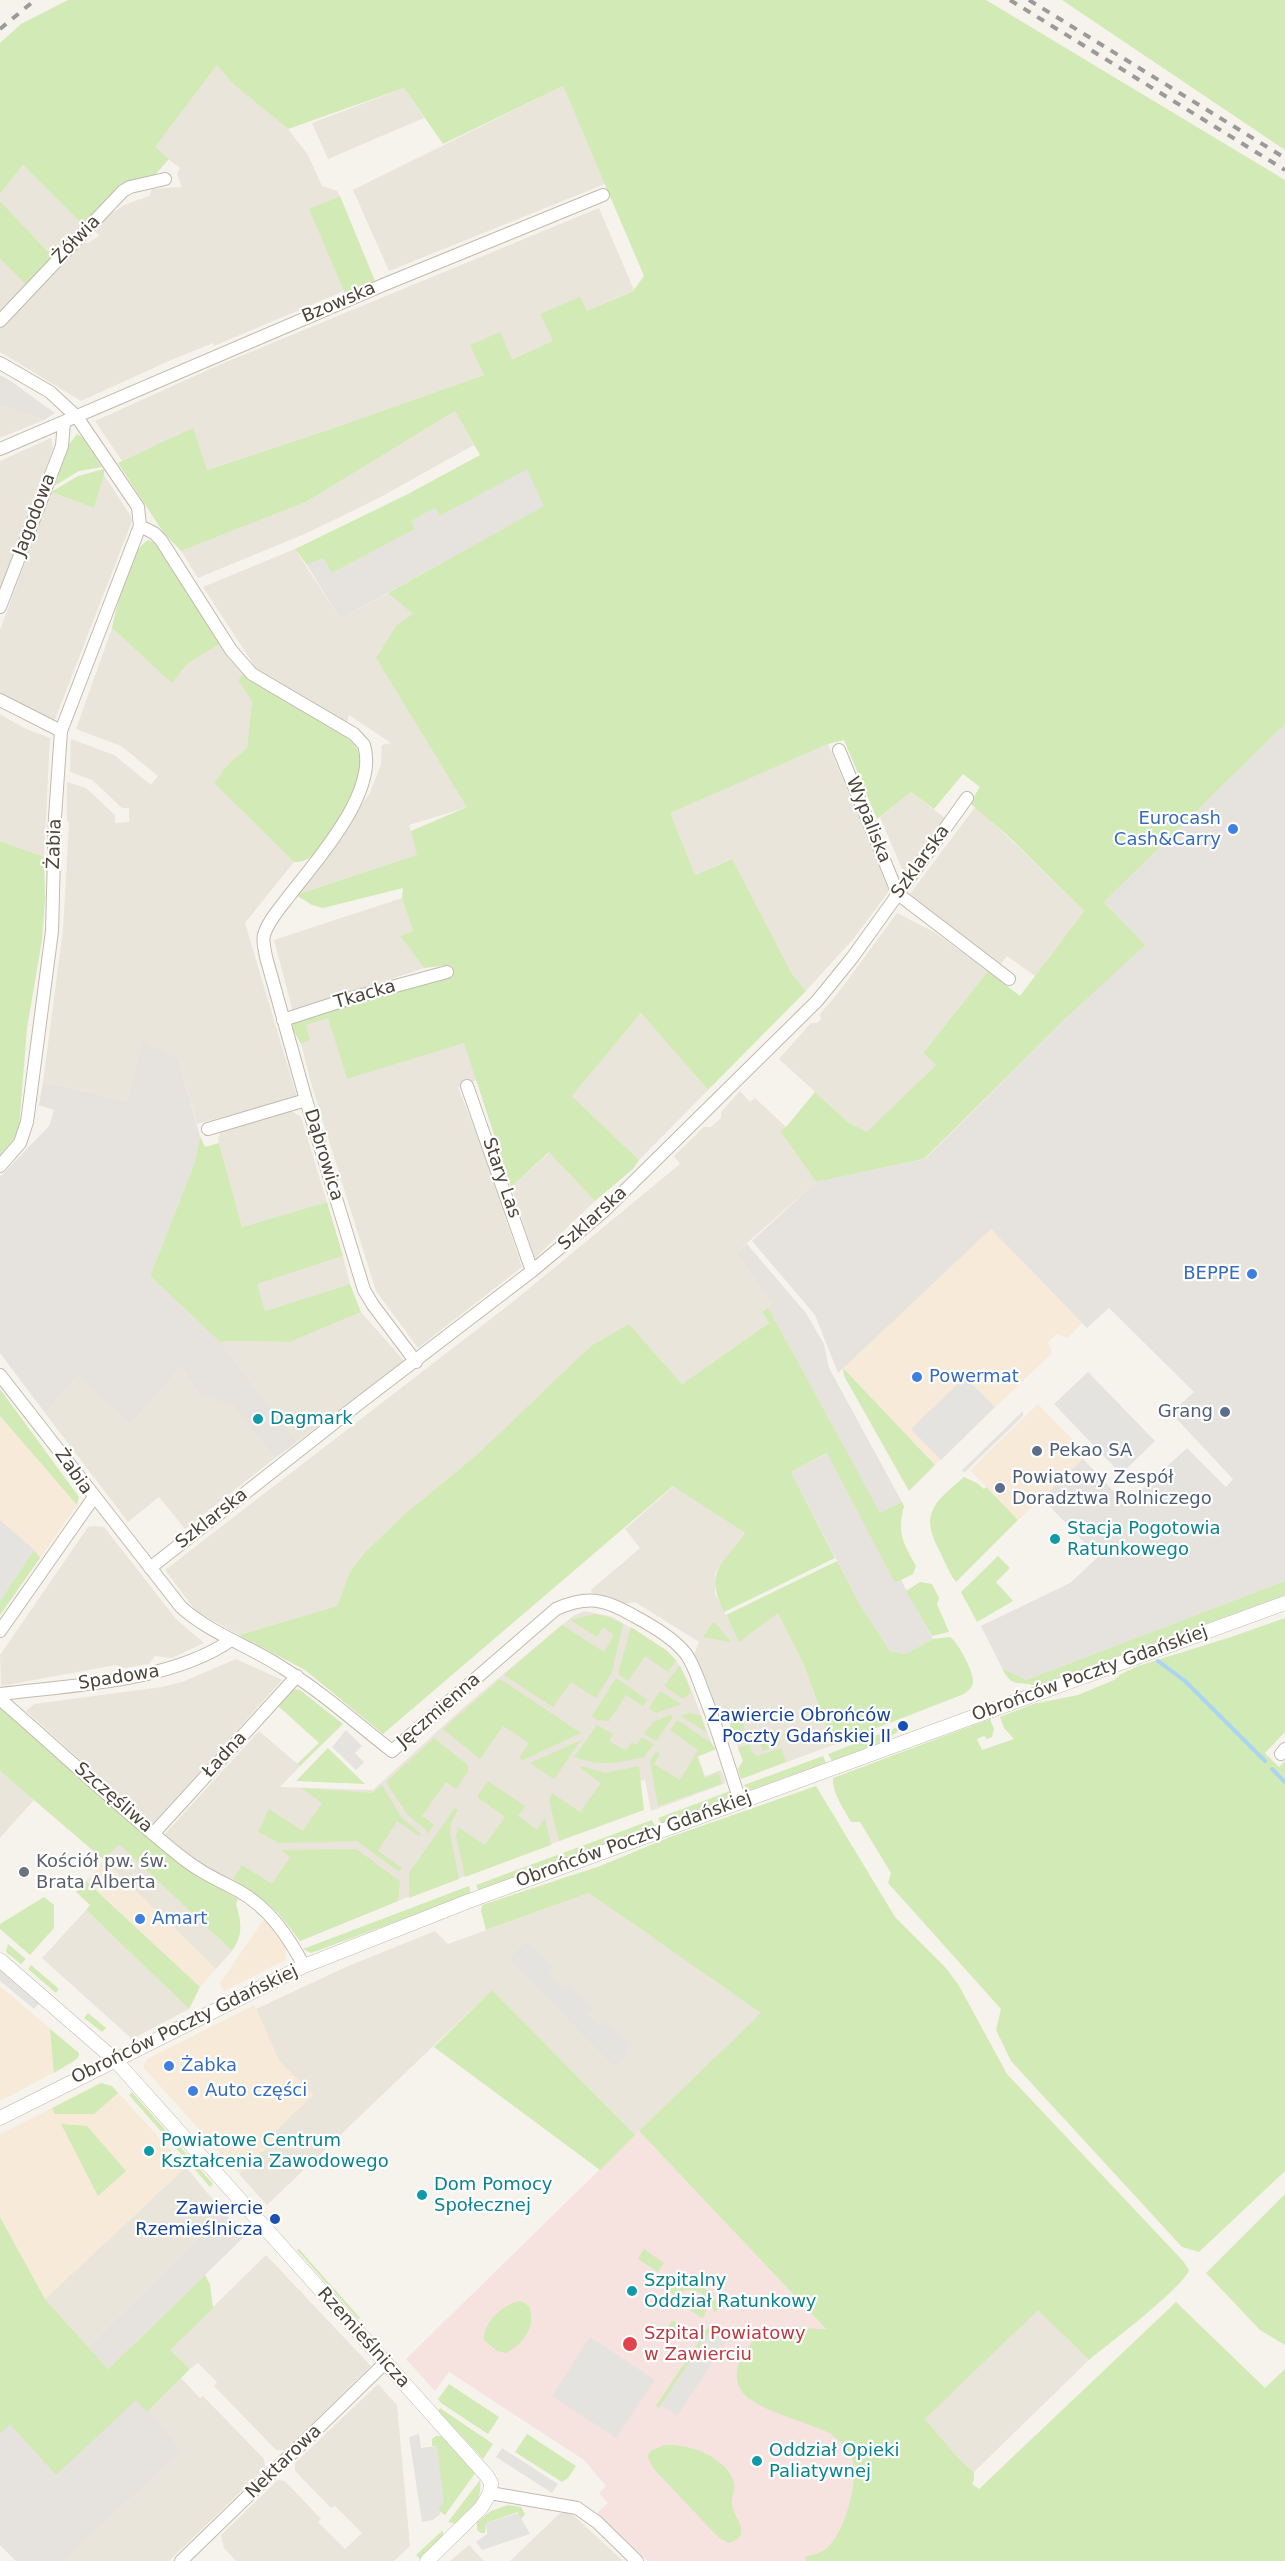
<!DOCTYPE html>
<meta charset="utf-8">
<style>
body{margin:0}
canvas{display:block;background:#f6f3ec}
</style>
<canvas width="1285" height="2561"></canvas>
<script>
const c = document.querySelector('canvas').getContext('2d');
c.lineJoin = 'round';
function fill(path, color) {
  c.fillStyle = color;
  c.fill(path, 'evenodd');
}
function trace(path, color, width, dash) {
  c.strokeStyle = color;
  c.lineWidth = width;
  c.lineCap = dash ? 'butt' : 'round';
  c.setLineDash(dash || []);
  c.stroke(path);
}
function label(font, color, halo, rows, align = 'center') {
  c.font = font + ' "DejaVu Sans",sans-serif';
  c.lineWidth = 4.5;
  c.setLineDash([]);
  c.textBaseline = 'middle';
  c.strokeStyle = halo;
  c.fillStyle = color;
  for (const [text, x, y, turn = 0] of rows) {
    c.save();
    c.translate(x, y);
    c.rotate((+turn || 0) * Math.PI / 180);
    c.textAlign = isNaN(turn) ? turn : align;
    if (halo) c.strokeText(text, 0, 0);
    c.fillText(text, 0, 0);
    c.restore();
  }
}
fill(new Path2D(`
 M217 65 233 84 288 129 308 155 322 186 337 191 340 196 310 209 344 291 214 346 213 343 171 360 81 401 0 352V327L80 243H88L99 236 94 229 108 213 114 212 124 205 149 196 152 189 182 187 177 174 180 168 154 148Z
 M563 86 605 184 389 271 353 190Z
 M404 88 424 118 328 159 312 123Z
 M23 165 85 227 54 258 0 201V194Z
 M599 208 634 290 587 311 540 314 554 341 511 359 471 345 484 375 331 429 206 470 193 429 122 461 95 421 219 365Z
 M0 259 27 286 0 316Z
 M0 406 44 420 0 438Z
 M455 411 474 445 377 499 307 533 198 578 181 551 306 502Z
 M51 438 53 448 0 591V461Z
 M104 475 130 515 132 521 54 722 0 693V630L51 492 94 508Z
 M295 549 340 619 388 593 414 614 376 658 468 807 409 825 418 855 296 895 370 793 381 764 382 745 391 743 349 715 347 722 261 676 203 587Z
 M112 628 172 682 188 663 220 644 244 673 238 680 252 700 247 748 228 764 214 783 294 862 245 923 297 1097 197 1124 178 1059 142 1041 127 1101 43 1082 63 930 69 823 67 821V782L86 788 115 815V823L129 822V808H122L92 780 70 772 71 739 114 755 151 785 158 776 121 746 76 729Z
 M0 714 24 728 50 738 44 857 0 841Z
 M828 744 889 891 854 938 806 991 792 974 731 859 695 875 669 813Z
 M911 792 945 818 904 874 880 817Z
 M976 806 1084 911 1035 976 1007 956 999 966 909 895Z
 M402 898 413 931 400 936 424 968 293 1012 274 940Z
 M897 913 934 932 988 971 923 1053 937 1065 867 1133 849 1123 779 1059 811 1023H817L821 1019 820 1014 838 993Z
 M641 1013 708 1090 639 1160 572 1096Z
 M328 1017 347 1079 464 1042 477 1080 458 1087 484 1154 522 1267 418 1348 376 1291 313 1090 301 1044 310 1040 305 1025Z
 M740 1091 750 1102 755 1098 786 1127 780 1131 816 1182 736 1253 772 1303 762 1312 769 1323 682 1384 629 1324 479 1453 406 1513 365 1552 350 1572 337 1606 239 1635 196 1611 165 1570 514 1301 680 1164 674 1156 704 1127H711L721 1118V1112Z
 M291 1111 301 1117 327 1202 242 1227 218 1139 221 1131Z
 M550 1152 595 1201 535 1258 511 1187Z
 M343 1256 350 1284 265 1311 256 1284Z
 M361 1312 404 1361 297 1442 222 1344 224 1341 290 1342Z
 M181 1367 194 1387 231 1401 275 1458 185 1529 159 1497 128 1522 45 1413 77 1376 130 1424Z
 M674 1486 745 1533 715 1573V1594L739 1641 778 1612 804 1665 833 1745 741 1779 738 1769 743 1761 724 1709 715 1705 693 1657 699 1642 635 1602 625 1604 592 1593 591 1590 640 1548 625 1529Z
 M95 1526 104 1527 176 1619 204 1643 172 1658 155 1656 149 1664 124 1668 116 1665 1 1686 0 1655 88 1527Z
 M584 1611 613 1617 666 1650 676 1660 687 1679 714 1749 698 1756 705 1776 721 1770 726 1783 651 1811 645 1780 625 1785 632 1814 398 1901 300 1941 279 1911 265 1899 229 1878 199 1867 164 1835 259 1731 300 1766 280 1787 373 1790 464 1707 552 1633 573 1616Z
 M236 1659 282 1680 152 1825 26 1711 34 1704 162 1687 182 1682Z
 M0 1771 34 1800 0 1838Z
 M119 1843 232 1951 216 1969 104 1860Z
 M589 1893 762 2013 635 2135 492 1990 267 2205 239 2174 275 2140 271 2135 313 2095 279 2061 256 2009 346 1967 435 1931 448 1944Z
 M86 1910 189 2009 132 2039 42 1958Z
 M186 2167 224 2213 88 2347 45 2299Z
 M266 2255 371 2366 285 2450H276L214 2386 217 2382 198 2363 190 2369 169 2350Z
 M1038 2309 1089 2360 974 2472 961 2461 925 2419Z
 M181 2378 200 2398 203 2396 264 2459 265 2468 169 2561H63L182 2451 147 2412Z
 M378 2384 397 2405 410 2546 394 2561H236L224 2548 221 2535 278 2480 285 2481 321 2519 318 2522 345 2549 362 2533 335 2506 331 2508 295 2471V2463Z
 M570 2512 623 2561H510L560 2513Z
 M469 2545 484 2561H450Z`), '#eae5da');
fill(new Path2D(`
 M991 1229 1082 1323 1068 1338 1057 1334 1048 1342 1052 1353 935 1465 843 1368Z
 M1038 1404 1087 1455 1018 1520 970 1470Z
 M0 1416 77 1505 0 1615Z
 M104 1860 216 1969 200 1987 86 1881Z
 M264 1919 286 1945 285 1960 224 1991 220 1983Z
 M0 1986 79 2053 78 2058 72 2063 0 2101Z
 M254 2005 279 2061 313 2095 271 2135 275 2140 239 2174 143 2067 147 2059Z
 M101 2083 112 2086 186 2167 45 2299 0 2217V2134Z`), '#f7ead8');
fill(new Path2D(`
 M0 375 12 382 55 413 44 420 0 406Z
 M527 468 545 506 340 619 307 565 323 558 332 573 415 529 410 521 422 515 435 508 440 516Z
 M1285 724V1581L1026 1680 1002 1668 981 1626 1070 1583 1098 1557 1042 1498 1083 1459 1126 1504 1187 1448 1226 1487 1233 1479 1171 1413 1194 1392 1109 1308 1087 1328 991 1229 838 1373 815 1315 752 1241 816 1182 925 1159 1066 1018 1144 945 1104 902Z
 M142 1040 178 1059 200 1136 195 1162 150 1276 222 1344 297 1442 275 1458 231 1402 228 1404 204 1396 194 1387 181 1367 130 1424 77 1376 45 1413 0 1353V1177L49 1126 54 1110 39 1105 43 1082 127 1101Z
 M747 1244 806 1313 824 1344 829 1368 902 1502 880 1514 768 1307 772 1303 736 1253Z
 M828 1453 895 1583 901 1580 933 1639 905 1654 890 1651 859 1603 791 1472Z
 M224 2213 245 2236 108 2369 88 2347Z
 M137 2399 182 2451 63 2561H16L0 2545V2434L10 2423Z`), '#e6e2dd');
fill(new Path2D(`
 M639 2131 957 2468 859 2561H648L597 2513 608 2503 599 2493 606 2486 584 2460 449 2372 435 2391 406 2359Z`), '#f6e3e0');
fill(new Path2D(`
 M68 0H986L1285 180V724L1104 902 1145 945 1066 1018 924 1159 816 1182 780 1131 786 1127 815 1092 849 1123 867 1132 936 1065 923 1053 988 971 1020 996 1084 911 1006 834 970 803 980 787 963 774 934 809 911 792 877 819 844 740 828 744 670 813 695 875 732 859 792 974 806 991 708 1090 641 1013 572 1096 639 1160 633 1169 595 1201 549 1152 511 1187 464 1043 347 1079 328 1018 306 1025 310 1040 301 1044 292 1028 293 1023 337 1005 360 1002 453 977 450 965 424 968 400 936 413 931 402 898 403 888 323 908 312 905 296 895 417 855 411 831 467 807 376 658 397 625 413 614 388 593 544 506 527 469 440 516 435 508 411 521 415 529 332 573 323 558 307 565 295 549 408 494 480 455 455 411 306 502 181 551 163 532 118 463 193 428 207 470 331 429 484 375 470 345 500 332 512 359 553 341 540 314 580 297 587 311 633 291 644 276 563 86 443 144 404 88 288 129 233 84 217 65 155 147 169 159 153 177 123 184 85 227 23 165 0 194V43L21 24Z
 M1062 0H1285V150Z
 M340 196 375 281 371 286 348 296 344 291 309 209Z
 M0 201 54 258 27 286 0 259Z
 M77 434 82 437 102 467 79 471 54 486 70 443Z
 M104 469V475L94 508 51 492 78 476Z
 M148 540 153 542 160 549 220 644 188 663 172 683 112 628C117 606 129 551 148 540Z
 M244 673C265 686 349 731 357 749 368 774 349 805 335 825 325 841 315 863 294 862L214 783 228 764 247 748 252 701 238 680Z
 M0 841 44 857 45 899 42 940 27 1028 19 1127 15 1138 0 1155Z
 M200 1136 205 1147 219 1143 242 1227 327 1202 343 1256 257 1284 265 1311 350 1284 361 1312 290 1342 224 1341 222 1344 150 1276 195 1162Z
 M768 1307 880 1513 902 1502 904 1506C897 1534 903 1542 916 1566L913 1574 895 1583 827 1453 791 1472 835 1558 724 1612C704 1570 722 1566 745 1533L673 1486 383 1734 305 1670 239 1635 337 1606 350 1572 365 1552 406 1513 479 1453 591 1346 629 1324 682 1384 769 1323 762 1312Z
 M843 1368 935 1465 909 1491 844 1376Z
 M0 1389 79 1497 77 1505 0 1416Z
 M964 1477 977 1483 984 1489 986 1487 1018 1520 956 1582C949 1573 945 1562 940 1552 919 1513 934 1503 964 1477Z
 M34 1550 40 1558 0 1615V1601Z
 M998 1556 1010 1568 996 1582 1013 1601 977 1622 961 1592Z
 M837 1561 859 1603 890 1651 905 1654 933 1639 950 1637C958 1642 975 1674 973 1683 972 1688 968 1691 964 1694L833 1745 804 1665 778 1613 739 1642 726 1615Z
 M1285 1581V1595L1036 1686C1021 1680 1012 1690 1002 1668L1026 1680Z
 M920 1582 932 1584 939 1598 937 1604 949 1632 932 1636 906 1591Z
 M595 1614 608 1617 623 1624 612 1672 596 1698 571 1682 553 1707 504 1675 562 1625 604 1652 614 1635 603 1627 597 1637 570 1620Z
 M1285 1618V1732L1265 1753 1279 1767 1285 1761V2171L1199 2252 1182 2247 1011 2061 996 2030 1001 2009 888 1883 891 1873 860 1822H851C844 1809 832 1793 833 1778L990 1719 994 1729 992 1737 987 1739 984 1736 977 1739 982 1750 1014 1739 1004 1728 1000 1717 1033 1704 1078 1695 1114 1680 1121 1674 1138 1666 1231 1637Z
 M713 1622 716 1624 731 1642 703 1637Z
 M631 1627 666 1650 676 1660 668 1672 645 1656 628 1681 618 1674Z
 M680 1665 691 1692 683 1699 664 1686Z
 M616 1678 648 1700 643 1706 626 1695 609 1721 597 1720 592 1716Z
 M500 1679 581 1733 523 1760 519 1758 529 1743 503 1726 480 1759 443 1729Z
 M292 1689 300 1690 343 1724 300 1766 297 1764 319 1743 277 1705Z
 M660 1691 681 1704 656 1713 649 1708Z
 M0 1704C76 1772 149 1848 238 1899L236 1904C241 1922 244 1934 232 1951L119 1844 104 1860 0 1771Z
 M690 1713 701 1716 706 1732 681 1716Z
 M670 1715 673 1717 656 1741 644 1734 653 1722Z
 M677 1720 710 1742 716 1749 697 1757 705 1778 718 1773 722 1784 658 1806 650 1761 656 1751 660 1754 654 1764 680 1780 698 1750 670 1730Z
 M730 1727a7 7 0 1 1 14 0a7 7 0 1 1-14 0Z
 M597 1725 613 1734 609 1741 626 1751 632 1742 636 1745 642 1737 654 1744 644 1757C617 1763 601 1767 574 1757Z
 M898 1727 899 1731 884 1741 832 1761 828 1754Z
 M776 1733 780 1744 763 1751 758 1740Z
 M434 1738 468 1765V1772L456 1789 446 1782 422 1816 434 1825 427 1834 426 1830 407 1814 386 1782Z
 M581 1740 554 1779 530 1763Z
 M750 1744 752 1752 757 1756 781 1748 786 1762 741 1779 738 1769 743 1761 738 1748Z
 M328 1748 365 1784 296 1781Z
 M823 1756 826 1763 748 1791 744 1785Z
 M582 1766 605 1773 639 1766 644 1810 559 1841 549 1800 552 1793 580 1812 601 1783 580 1768Z
 M488 1781 525 1806 518 1816 537 1830 545 1818 551 1845 465 1877 456 1835 459 1828 485 1845 505 1817 477 1797Z
 M382 1785 401 1817 421 1834 419 1836 397 1821 378 1851 402 1868 399 1872 357 1841 279 1843 258 1832 269 1809 303 1831 322 1803 301 1788 372 1793Z
 M816 1786 895 1917 945 1967 958 1984 1007 2074 1183 2261 1189 2270C1182 2289 1108 2344 1089 2360L1038 2310 925 2419 961 2461 974 2472V2480L972 2484 979 2489 1176 2302 1265 2388 1285 2369V2561H806L805 2557C813 2555 821 2553 827 2548 845 2532 859 2482 852 2459 850 2449 839 2441 831 2434 806 2421 775 2416 751 2400 721 2380 744 2339 772 2330 790 2324 808 2330 826 2329L639 2131 761 2013 589 1893 486 1930 481 1911 482 1905 600 1866 670 1837Z
 M730 1791 732 1793 729 1799 661 1824 658 1818Z
 M455 1808 458 1810 451 1822 450 1833 459 1879 409 1898V1873Z
 M652 1820 655 1826 479 1891 476 1885Z
 M356 1849 400 1881 398 1901 300 1941C277 1909 266 1900 233 1879L242 1865 272 1884 290 1857 281 1850Z
 M86 1881 200 1987 189 2009 86 1910 90 1905 76 1892Z
 M469 1886 471 1894 311 1953 303 1949Z
 M44 1897 54 1905V1928L30 1955 0 1929V1924Z
 M8 1944 26 1959 21 1964 6 1952Z
 M31 1965 59 1989 56 1993 28 1969Z
 M492 1990 635 2135 600 2170 434 2047Z
 M88 2013 106 2028 102 2032 84 2018Z
 M50 2029 79 2053 78 2058 54 2073Z
 M101 2083 112 2086 118 2093 94 2114H55L52 2108Z
 M132 2092 213 2184 210 2187 129 2095Z
 M61 2124 87 2126 126 2171 98 2196Z
 M1285 2194V2345L1260 2330 1206 2273Z
 M0 2217 45 2299 108 2369 205 2275 210 2284 213 2308 170 2350 190 2369 147 2412 136 2400 56 2475 10 2424 0 2434Z
 M299 2249 360 2318 358 2319 297 2250Z
 M644 2249 664 2263 658 2272 638 2259Z
 M678 2272C691 2281 722 2293 717 2311L714 2312C710 2295 691 2282 676 2296L667 2290 670 2284 678 2289 681 2285 673 2280Z
 M689 2298C697 2298 703 2302 706 2310L704 2317 702 2318 684 2306 686 2303 684 2301Z
 M521 2301 529 2306C537 2327 523 2344 506 2353L497 2351 484 2340C483 2322 504 2303 521 2301Z
 M672 2320 692 2332 687 2339C679 2341 671 2334 669 2326Z
 M709 2326 712 2328 659 2408 656 2406Z
 M449 2384 499 2417 488 2434 441 2403 438 2399Z
 M440 2408 493 2444 483 2459 438 2411Z
 M527 2434 576 2466 568 2478 562 2482 515 2452Z
 M436 2436H441L476 2472 445 2515 439 2511 436 2446H432V2439Z
 M664 2445C688 2443 726 2457 734 2482 736 2489 731 2497 732 2505 734 2519 754 2535 729 2543L719 2538 654 2469 647 2456 651 2451Z
 M480 2480C483 2501 470 2511 456 2524L448 2522Z
 M508 2505 521 2507 525 2514 519 2522 518 2512 486 2523 485 2533H481L477 2530V2522L491 2511Z
 M443 2530V2538L420 2559 416 2555Z`), '#d2eab5');
fill(new Path2D(`
 M1088 1372 1155 1441 1121 1474 1054 1404Z
 M965 1377 995 1407 941 1460 911 1429Z
 M1023 1411V1416L965 1472 961 1471Z
 M0 1520 34 1550 0 1601Z
 M346 1730 362 1746 355 1753 364 1762 356 1770 332 1747Z
 M528 1941 555 1968 549 1974 563 1988 568 1983 593 2008 588 2014 599 2025 605 2020 630 2045 625 2051 628 2055 615 2067 509 1959Z
 M0 1968 40 2002 34 2009 0 1981Z
 M712 2328 728 2339 677 2416 661 2405Z
 M590 2337 655 2380 616 2438 552 2396Z
 M419 2434 421 2448 437 2446 444 2502 439 2508 440 2514 433 2520 422 2522 409 2437Z
 M502 2448 558 2484 552 2493 496 2457Z
 M518 2513 530 2534 482 2550 476 2542 487 2534 486 2523Z`), '#e5e3e0');
trace(new Path2D(`
 M1158 1661 1185 1681 1265 1761
 M1272 1769 1285 1782`), '#a9d4f2', 4);
const minor = new Path2D(`
 M0 321 123 191 130 187 165 179
 M0 363 50 392 77 417 138 507 140 526 61 731 55 817 52 931 27 1122 20 1143 0 1166
 M0 449 383 285 603 195
 M140 526 154 533 161 540 231 650 252 674 354 734 364 745C379 792 316 861 289 896 280 908 268 921 264 935 262 942 265 950 266 957L306 1100 364 1290 373 1305 416 1362
 M0 607 62 446 64 422
 M0 700 61 731
 M839 750 898 894 1009 979
 M283 1020 351 998 447 972
 M467 1086 532 1271
 M208 1129 306 1100
 M0 1375 181 1607C211 1634 250 1646 283 1668 322 1692 356 1723 392 1751L556 1609C588 1595 605 1599 634 1616 651 1625 674 1638 686 1654 694 1665 698 1679 703 1692 717 1727 728 1764 740 1801
 M150 1568 357 1405 532 1271 604 1211 817 1001 852 958 967 798
 M0 1631 94 1497
 M0 1694C72 1685 171 1682 231 1640
 M0 1699C60 1751 118 1806 180 1856 198 1871 218 1880 239 1891 269 1908 288 1936 304 1966
 M1281 1754 1285 1749
 M153 1834 297 1676
 M490 2493 577 2508 597 2522 637 2561
 M181 2561 386 2362`);
const tertiary = new Path2D(`
 M0 1960 115 2060 487 2476 491 2483 490 2493 481 2508 427 2561
 M0 2118 304 1966 469 1901 1285 1603`);
trace(minor, '#c2bbae', 14);
trace(tertiary, '#c2bbae', 15);
trace(minor, '#fff', 12);
trace(tertiary, '#fff', 14);
trace(new Path2D(`
 M1010 0 1285 170
 M1029 0 1285 158
 M0 29 35 0`), '#9a9a9a', 4, [8, 8]);
for (const [x, y, r, color] of [
 [1233,829,6,"#3f7fe0"],
 [1252,1274,6,"#3f7fe0"],
 [917,1377,6,"#3f7fe0"],
 [1225,1412,6,"#5c6f8a"],
 [258,1419,6,"#0f9aa8"],
 [1037,1451,6,"#5c6f8a"],
 [1000,1488,6,"#5c6f8a"],
 [1055,1539,6,"#0f9aa8"],
 [903,1726,6,"#1a4fb4"],
 [24,1872,6,"#6b7280"],
 [140,1919,6,"#3f7fe0"],
 [169,2066,6,"#3f7fe0"],
 [193,2091,6,"#3f7fe0"],
 [149,2151,6,"#0f9aa8"],
 [422,2195,6,"#0f9aa8"],
 [275,2219,6,"#1a4fb4"],
 [632,2291,6,"#0f9aa8"],
 [630,2344,8,"#e0444e"],
 [757,2461,6,"#0f9aa8"]
]) {
  const dot = new Path2D();
  dot.arc(x, y, r, 0, 2 * Math.PI);
  c.fillStyle = color;
  c.fill(dot);
  trace(dot, '#fff', 2);
}
label('18px', '#4b4439', '#fff', [
 ["Żółwia",77,240,-46],
 ["Bzowska",339,303,-23],
 ["Jagodowa",35,515,-69],
 ["Wypaliska",868,820,68],
 ["Żabia",55,844,-88],
 ["Szklarska",921,862,-54],
 ["Tkacka",365,995,-16],
 ["Dąbrowica",323,1155,73],
 ["Stary Las",501,1178,71],
 ["Szklarska",593,1219,-42],
 ["Żabia",73,1472,55],
 ["Szklarska",212,1519,-38],
 ["Obrońców Poczty Gdańskiej",1090,1674,-20],
 ["Spadowa",119,1678,-9],
 ["Jęczmienna",439,1711,-41],
 ["Ładna",225,1755,-47],
 ["Szczęśliwa",113,1798,41],
 ["Obrońców Poczty Gdańskiej",634,1840,-20],
 ["Obrońców Poczty Gdańskiej",185,2025,-26],
 ["Rzemieślnicza",363,2338,48],
 ["Nektarowa",284,2462,-44]
]);
label('18px', '#366cbe', '#fff', [
 ["Eurocash",1221,819,"right"],
 ["Cash&Carry",1221,840,"right"],
 ["BEPPE",1240,1274,"right"],
 ["Powermat",929,1377],
 ["Amart",152,1919],
 ["Żabka",181,2066],
 ["Auto części",205,2091]
], 'left');
label('18px', '#4e5e75', '#fff', [
 ["Grang",1213,1412,"right"],
 ["Pekao SA",1049,1451],
 ["Powiatowy Zespół",1012,1478],
 ["Doradztwa Rolniczego",1012,1499]
], 'left');
label('18px', '#0d838f', '#fff', [
 ["Dagmark",270,1419],
 ["Stacja Pogotowia",1067,1529],
 ["Ratunkowego",1067,1550],
 ["Powiatowe Centrum",161,2141],
 ["Kształcenia Zawodowego",161,2162],
 ["Dom Pomocy",434,2185],
 ["Społecznej",434,2206],
 ["Szpitalny",644,2281],
 ["Oddział Ratunkowy",644,2302],
 ["Oddział Opieki",769,2451],
 ["Paliatywnej",769,2472]
], 'left');
label('18px', '#164399', '#fff', [
 ["Zawiercie Obrońców",891,1716],
 ["Poczty Gdańskiej II",891,1737],
 ["Zawiercie",263,2209],
 ["Rzemieślnicza",263,2230]
], 'right');
label('18px', '#5b616d', '#fff', [
 ["Kościół pw. św.",36,1862],
 ["Brata Alberta",36,1883]
], 'left');
label('18px', '#be3a42', '#fff', [
 ["Szpital Powiatowy",644,2334],
 ["w Zawierciu",644,2355]
], 'left');
</script>
